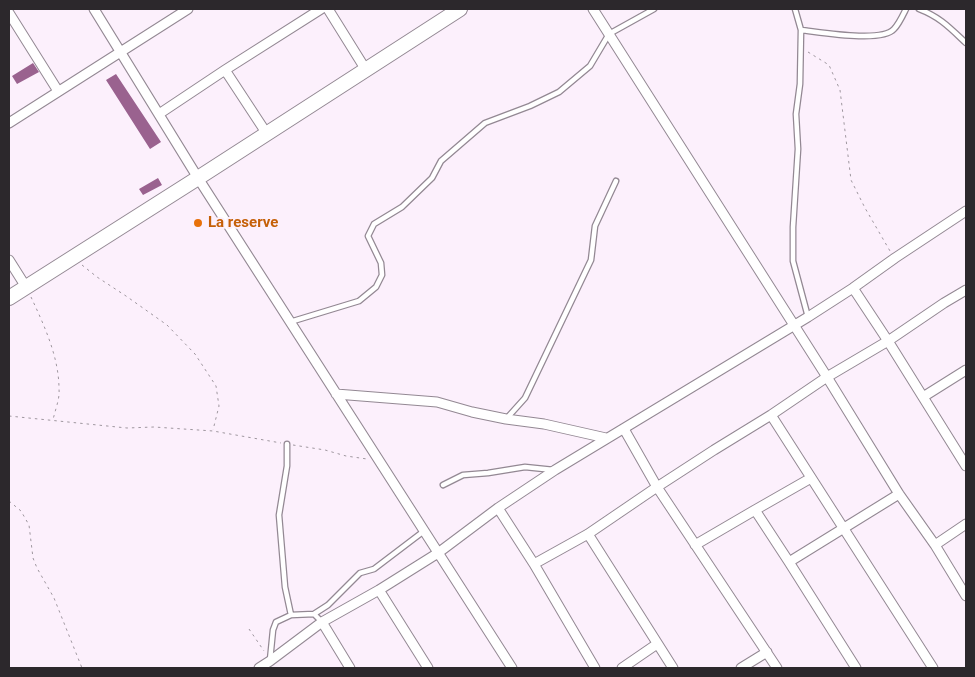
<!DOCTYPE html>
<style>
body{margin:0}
#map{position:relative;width:975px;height:677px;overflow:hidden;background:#fcf0fc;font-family:Roboto,sans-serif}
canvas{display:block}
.frame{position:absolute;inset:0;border:10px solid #2c282c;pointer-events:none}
</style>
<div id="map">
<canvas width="975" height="677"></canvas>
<div class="frame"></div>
</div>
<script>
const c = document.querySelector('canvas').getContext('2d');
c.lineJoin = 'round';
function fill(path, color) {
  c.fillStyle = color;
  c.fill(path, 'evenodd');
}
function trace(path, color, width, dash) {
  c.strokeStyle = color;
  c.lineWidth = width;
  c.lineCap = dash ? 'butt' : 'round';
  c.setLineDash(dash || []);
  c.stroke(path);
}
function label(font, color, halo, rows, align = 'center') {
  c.font = font + ' Roboto,sans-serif';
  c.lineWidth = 4;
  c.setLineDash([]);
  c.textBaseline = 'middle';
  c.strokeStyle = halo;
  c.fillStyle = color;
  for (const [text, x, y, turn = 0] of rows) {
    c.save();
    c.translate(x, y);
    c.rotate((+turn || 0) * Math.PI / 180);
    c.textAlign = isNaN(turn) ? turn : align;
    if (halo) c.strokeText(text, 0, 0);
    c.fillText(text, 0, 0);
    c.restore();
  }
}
fill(new Path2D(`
 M33 63 39 72 17 84 12 76Z
 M116 74 161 142 150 149 106 80Z
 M158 178 162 185 143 195 139 189Z`), '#9a628f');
const lane = new Path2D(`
 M795 9 801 30 800 84 796 114 798 149 793 227V261L808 317
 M919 9C940 17 950 28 966 43
 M801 30C820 32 882 43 894 29 899 24 903 15 906 9
 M290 322 359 301 376 287 382 275 381 263 368 236 374 224 402 207 432 178 441 161 485 123 530 106 559 92 590 66 609 34 654 9
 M507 418 525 398 591 260 595 226 616 181
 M287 444V466L279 515 285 587 291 615
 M443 485 463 475 488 473 525 467 554 470
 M314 614 328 605 360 573 374 569 424 531
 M270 660 273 630 276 622 291 615 314 614 322 622`);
const street = new Path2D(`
 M94 9 198 178 512 668
 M328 9 366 70
 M593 9 827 377 899 494 935 545 966 596
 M9 13 58 91
 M225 70 267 134
 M159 114 225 70 321 9
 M9 123 188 9
 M9 260 26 287
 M853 288 888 341 966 466
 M336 394 437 402 472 412 506 419 544 424 606 438
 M923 397 966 370
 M771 415 933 668
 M624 429 657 487 777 668
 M498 508 534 564 595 668
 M755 510 811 478
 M588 534 673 668
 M695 545 755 510 789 562 856 668
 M935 545 966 524
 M789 562 899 494
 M534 564 588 534 657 487 714 450 771 415 827 377 888 341 944 303 966 290
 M379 590 428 668
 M322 622 350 668
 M259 668 270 661 322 622 379 590 438 553 498 508 555 470 808 317 853 288 895 258 966 211
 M622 668 657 644
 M741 668 767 652`);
const secondary = new Path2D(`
 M9 298 198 178 460 9`);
trace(lane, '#938893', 7);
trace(street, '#938893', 11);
trace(secondary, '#938893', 16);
trace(new Path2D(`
 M808 52 829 65 840 90 851 180 865 208 890 251
 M82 265 97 277 126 296 167 325 195 354 216 386 219 406 213 430
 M31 297C44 325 59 357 59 389 60 399 55 410 53 420
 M9 416 127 428 154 427 213 431 281 443
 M293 445 325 450 346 456 367 459
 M9 501 21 511 29 525 33 558 37 568 54 598 82 668
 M249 629 264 651`), '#9e969e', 1, [2.5, 4]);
trace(lane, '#fff', 4.5);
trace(street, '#fff', 9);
trace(secondary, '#fff', 14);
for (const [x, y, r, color] of [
 [198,223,5,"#e8710a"]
]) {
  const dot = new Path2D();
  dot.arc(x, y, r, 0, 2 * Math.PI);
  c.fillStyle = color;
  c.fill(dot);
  trace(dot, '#fcf0fc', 2);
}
label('bold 15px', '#c56008', '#fcf0fc', [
 ["La reserve",208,223]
], 'left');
</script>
